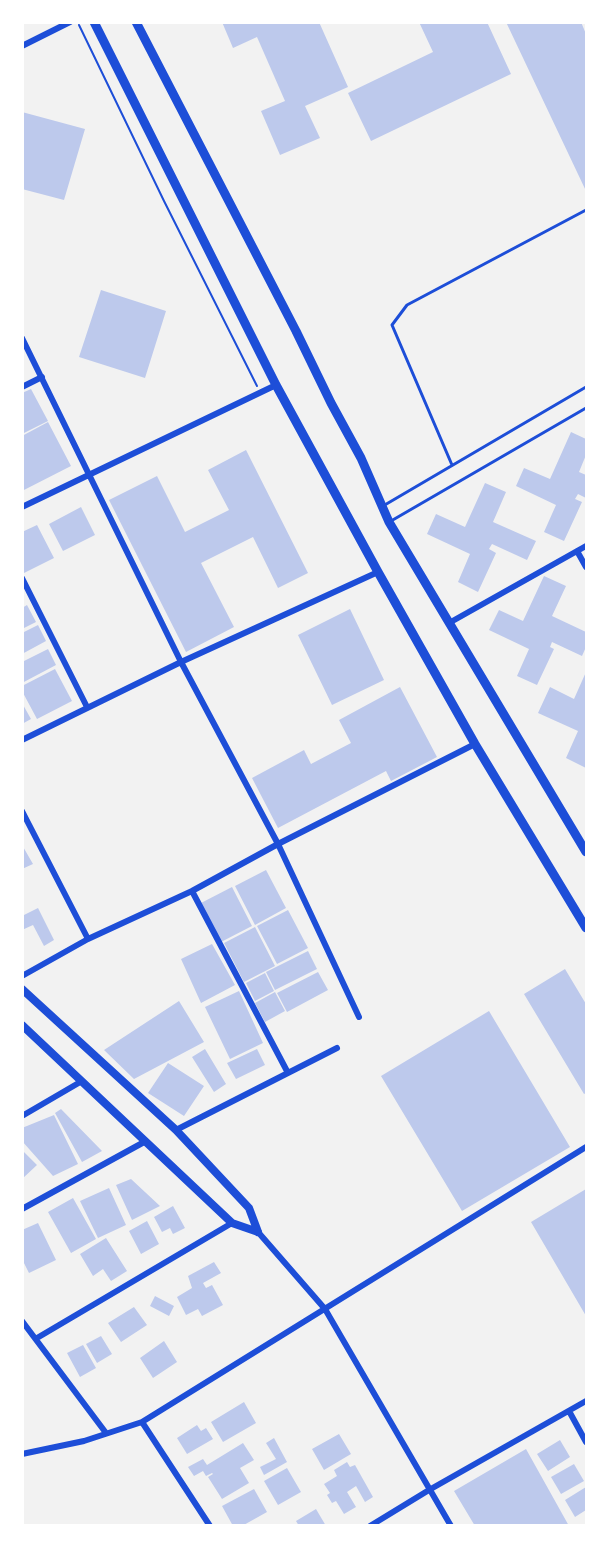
<!DOCTYPE html>
<style>
body{margin:0}
#map{position:relative;width:609px;height:1548px;overflow:hidden;background:#f2f2f2;font-family:"Work Sans",sans-serif}
canvas{display:block}
.frame{position:absolute;inset:0;border:24px solid #fff;pointer-events:none}
</style>
<div id="map">
<canvas width="609" height="1548"></canvas>
<div class="frame"></div>
</div>
<script>
const c = document.querySelector('canvas').getContext('2d');
c.lineJoin = 'round';
function fill(path, color) {
  c.fillStyle = color;
  c.fill(path, 'evenodd');
}
function trace(path, color, width, dash) {
  c.strokeStyle = color;
  c.lineWidth = width;
  c.lineCap = dash ? 'butt' : 'round';
  c.setLineDash(dash || []);
  c.stroke(path);
}
fill(new Path2D(`
 M222 22H319L348 87 305 106 320 138 280 155 261 111 285 101 257 37 233 48Z
 M419 22H487L511 74 371 141 348 93 433 52Z
 M506 22H581L586 34V191Z
 M22 112 85 129 64 200 22 189Z
 M101 290 166 311 145 378 79 357Z
 M31 389 48 421 22 434V393Z
 M48 422 71 466 22 491V436Z
 M571 432 586 439V455L579 472 586 475V498L578 494 575 499 582 502 564 541 544 532 556 505 516 486 524 468 550 479Z
 M246 450 308 573 278 588 253 537 201 563 234 627 186 652 109 500 157 476 185 532 229 510 208 470Z
 M485 483 506 492 493 522 536 541 527 560 492 544 489 549 496 553 478 592 458 582 470 554 427 534 436 514 465 527Z
 M81 507 95 535 63 551 49 524Z
 M37 525 54 558 24 573 22 570V532Z
 M544 576 566 586 552 616 586 632V647L582 656 552 642 550 647 554 649 537 685 517 676 529 649 489 630 499 610 523 621Z
 M27 605 36 622 22 629V608Z
 M350 609 384 680 332 705 298 635Z
 M38 625 46 641 22 654V633Z
 M48 649 56 665 22 683V662Z
 M55 669 72 701 37 719 22 691V686Z
 M586 672V768L566 758 578 731 538 713 550 687 574 699Z
 M400 687 437 757 391 781 386 771 278 828 252 778 304 750 311 764 351 743 339 720Z
 M22 703 31 719 22 724Z
 M22 845 33 864 22 869Z
 M266 870 286 908 255 925 235 886Z
 M232 887 252 926 221 942 201 903Z
 M38 908 54 940 44 946 33 925 22 930V916Z
 M288 910 308 948 277 964 257 926Z
 M255 927 275 966 244 982 224 943Z
 M212 944 235 985 201 1003 181 959Z
 M308 951 317 969 275 990 266 972Z
 M565 969 586 1004V1093L584 1094 524 994Z
 M318 972 328 990 287 1012 277 993Z
 M265 973 274 991 255 1001 246 983Z
 M239 991 263 1043 230 1059 205 1007Z
 M275 992 285 1011 265 1022 255 1003Z
 M179 1001 204 1042 134 1079 104 1050Z
 M489 1011 570 1147 462 1211 381 1076Z
 M205 1049 226 1084 214 1092 192 1057Z
 M257 1049 265 1065 236 1079 227 1063Z
 M168 1063 204 1086 184 1116 148 1093Z
 M61 1109 102 1151 82 1162 55 1113Z
 M54 1115 78 1164 53 1176 22 1141V1128Z
 M22 1150 37 1165 22 1179Z
 M131 1179 160 1206 132 1220 116 1185Z
 M109 1188 126 1225 98 1238 80 1201Z
 M586 1189V1316L531 1222Z
 M73 1198 96 1239 71 1253 48 1212Z
 M173 1206 185 1228 173 1234 170 1228 162 1232 154 1217Z
 M147 1221 159 1244 141 1254 129 1231Z
 M38 1223 56 1260 29 1273 22 1259V1230Z
 M106 1238 127 1271 111 1281 103 1269 93 1276 80 1254Z
 M214 1262 221 1273 203 1283 206 1288 212 1285 223 1305 202 1316 198 1309 186 1315 177 1297 192 1288 188 1276Z
 M155 1296 174 1306 169 1316 150 1306Z
 M134 1307 147 1325 121 1342 108 1323Z
 M101 1336 112 1354 97 1363 86 1344Z
 M164 1341 177 1362 153 1378 140 1358Z
 M83 1345 96 1368 80 1377 67 1353Z
 M244 1402 256 1423 223 1442 211 1422Z
 M197 1425 201 1431 206 1428 213 1439 187 1454 177 1438Z
 M339 1434 351 1454 324 1470 312 1449Z
 M274 1438 287 1462 264 1475 260 1467 276 1459 266 1443Z
 M560 1440 570 1457 548 1471 537 1454Z
 M243 1443 254 1460 240 1468 249 1483 222 1499 208 1477 213 1474 212 1473 206 1476 203 1471 194 1476 188 1467 203 1459 207 1465Z
 M526 1449 569 1526H475L454 1491Z
 M347 1462 350 1467 355 1465 373 1497 365 1502 356 1486 347 1492 356 1507 344 1514 336 1501 332 1503 327 1495 330 1493 324 1484 337 1476 334 1470Z
 M574 1464 584 1481 561 1494 551 1477Z
 M287 1468 301 1492 278 1505 264 1481Z
 M586 1487V1510L575 1517 565 1500Z
 M254 1489 267 1512 242 1526H233L222 1506Z
 M316 1509 326 1526H299L296 1521Z`), '#bdc9ec');
trace(new Path2D(`
 M79 25 164 201 257 386`), '#1d4ed8', 2);
trace(new Path2D(`
 M452 465 392 325 407 305 586 210
 M383 506 586 387
 M391 521 586 408`), '#1d4ed8', 3);
trace(new Path2D(`
 M22 46 70 22
 M22 338 181 662 278 844 359 1017
 M22 387 42 377
 M22 507 276 385
 M577 551 586 567
 M22 578 87 707
 M449 623 586 546
 M22 740 181 662 378 572
 M22 811 88 939
 M192 891 288 1073
 M22 976 88 939 192 891 278 844 475 744
 M22 1116 82 1081
 M176 1130 337 1048
 M22 1209 146 1141
 M258 1232 325 1309 451 1526
 M22 1321 106 1433
 M37 1338 232 1223
 M569 1411 586 1442
 M142 1422 210 1526
 M22 1454 84 1441 142 1422 586 1147
 M370 1526 429 1490 586 1401`), '#1d4ed8', 6);
trace(new Path2D(`
 M22 989 176 1130 249 1208 258 1232
 M22 1025 232 1223 258 1232`), '#1d4ed8', 8);
trace(new Path2D(`
 M94 22 276 385 378 572 475 744 586 928
 M136 22 296 331 331 403 361 458 389 522 586 852`), '#1d4ed8', 9);
</script>
